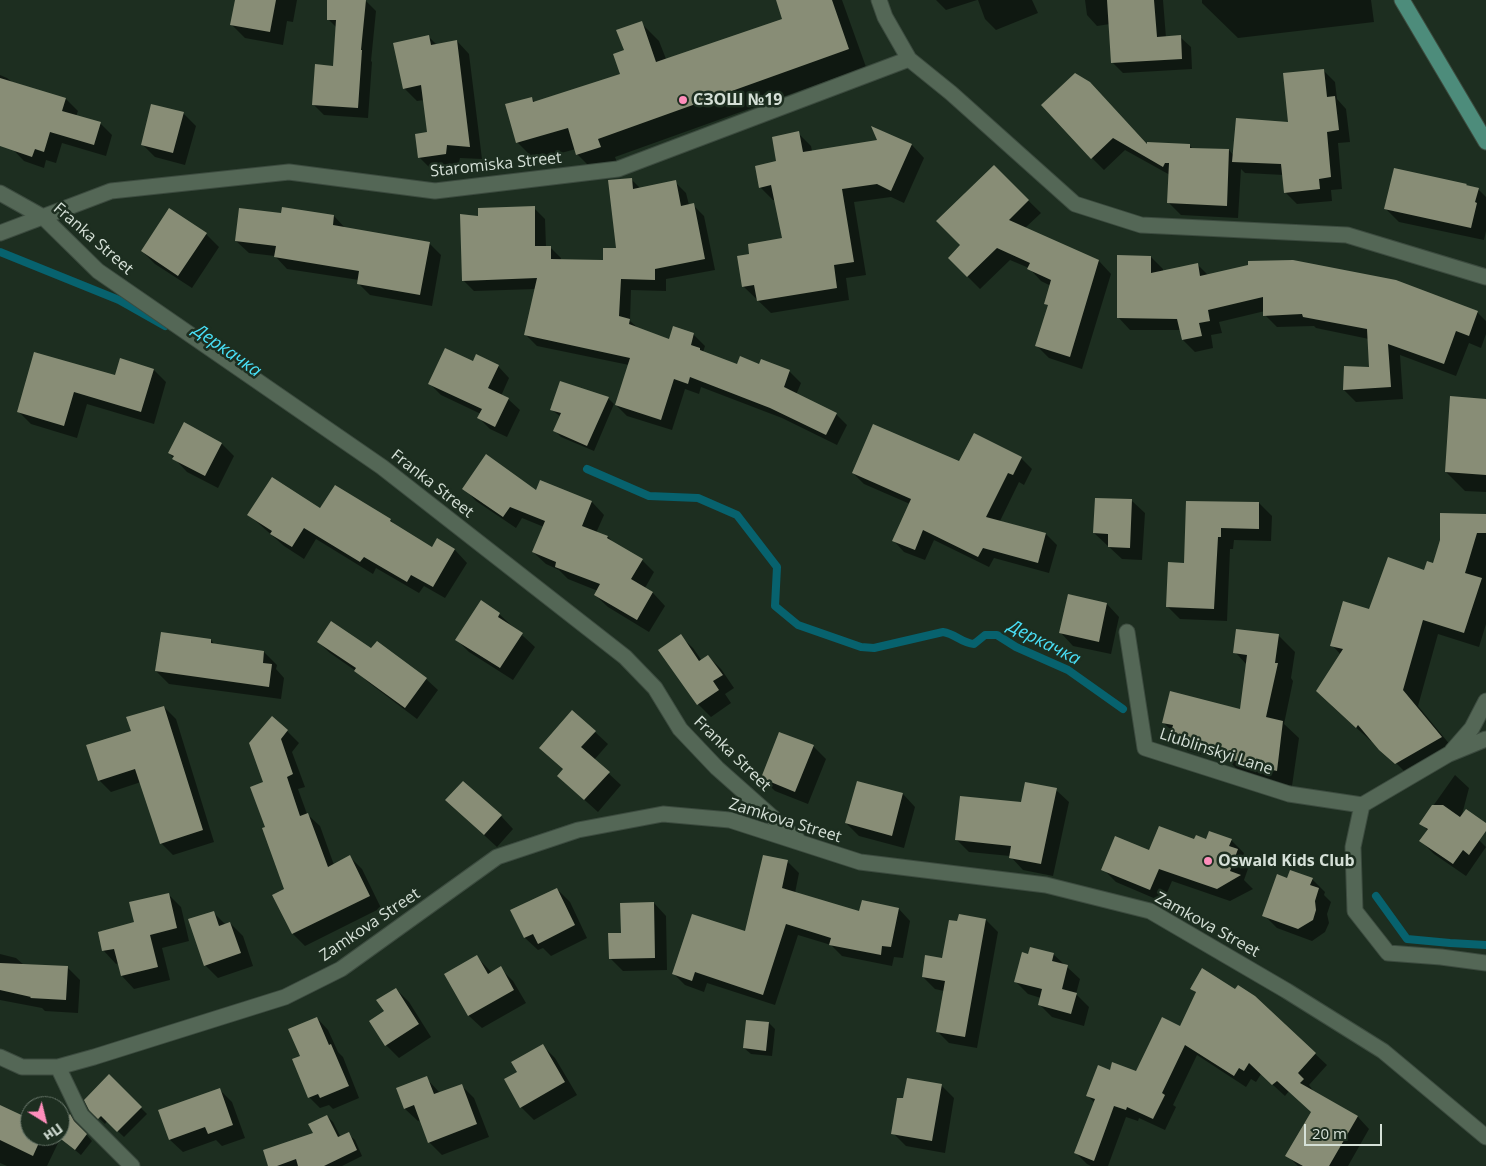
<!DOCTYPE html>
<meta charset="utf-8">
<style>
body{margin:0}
#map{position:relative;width:1486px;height:1166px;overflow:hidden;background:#1d2e20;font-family:"Open Sans",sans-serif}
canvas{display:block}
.north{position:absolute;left:20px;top:1096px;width:50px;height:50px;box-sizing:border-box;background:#1d2e20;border:1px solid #677569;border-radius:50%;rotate:144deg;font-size:14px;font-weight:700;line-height:20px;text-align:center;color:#d5e0d7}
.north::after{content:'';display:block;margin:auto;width:18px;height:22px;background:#fe8ebb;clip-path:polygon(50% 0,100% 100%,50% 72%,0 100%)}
.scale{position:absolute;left:1304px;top:1124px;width:78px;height:22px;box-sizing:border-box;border:2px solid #d5e0d7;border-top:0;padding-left:6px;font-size:15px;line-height:18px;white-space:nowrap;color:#d5e0d7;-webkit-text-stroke:4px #1d2e20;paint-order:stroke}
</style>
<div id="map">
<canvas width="1486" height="1166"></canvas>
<div class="north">Пн</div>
<div class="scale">20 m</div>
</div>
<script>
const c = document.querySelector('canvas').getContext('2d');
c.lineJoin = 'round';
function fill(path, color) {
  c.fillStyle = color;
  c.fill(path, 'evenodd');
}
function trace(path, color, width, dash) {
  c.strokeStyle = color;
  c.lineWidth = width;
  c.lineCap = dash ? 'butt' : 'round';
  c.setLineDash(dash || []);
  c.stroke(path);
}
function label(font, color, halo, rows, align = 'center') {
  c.font = font + ' "Open Sans",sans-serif';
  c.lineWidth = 5;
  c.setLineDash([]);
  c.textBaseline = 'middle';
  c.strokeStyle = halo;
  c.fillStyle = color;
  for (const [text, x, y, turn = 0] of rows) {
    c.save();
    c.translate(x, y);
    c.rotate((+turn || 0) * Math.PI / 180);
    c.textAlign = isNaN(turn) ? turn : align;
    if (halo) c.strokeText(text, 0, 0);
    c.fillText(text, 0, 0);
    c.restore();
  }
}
fill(new Path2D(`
 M236 0H297L293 22 287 21 283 45 245 38 232 25Z
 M328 0H365L376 11 371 61 372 62 368 118 324 115 313 104 334 67 337 28 329 20Z
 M777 0H842L866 67 615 157 618 165 595 172 577 154 576 149 535 160 517 142 531 98 535 102 622 74 625 51 641 23 659 41 666 59 784 20Z
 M936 0H977L946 10Z
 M978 0H1032L1038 13 996 30 985 19Z
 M1085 0H1163L1166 38 1180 37 1191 47 1192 69 1123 73 1112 62 1110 24 1097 26 1087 15Z
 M1202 0H1371L1374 22 1238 38 1202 3Z
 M429 37 437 45 457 41 469 54 482 159 460 158 458 166 432 170 419 157 429 134 424 100 417 101 404 88Z
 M1323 70 1335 82 1337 99 1346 109 1350 142 1338 143 1342 189 1331 190 1332 201 1297 204 1286 193 1284 175 1245 173 1241 169 1238 218 1181 215 1169 203 1170 175 1125 150 1104 170 1092 158 1102 96 1149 146 1189 145 1193 149 1229 150 1234 156 1289 123Z
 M0 75 7 78 12 82 66 99 78 111 76 116 100 123 112 135 106 156 62 143 56 163 46 160 44 168 24 161 0 136Z
 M183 113 196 126 185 165 155 157 142 144Z
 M798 133 811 146 812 151 912 145 924 158 904 203 891 197 854 202 866 275 846 278 849 300 771 313 744 287 739 257 751 255 784 239 775 200H773L760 187Z
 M994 167 1041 213 1025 228 1099 261 1111 274 1082 369 1049 358 1037 346 1049 306 1046 304 1051 286 1041 281 1029 268 1010 260 980 289 949 258 962 245Z
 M631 179 641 189 675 182 686 193 689 205H693L704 216 715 270 666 279V291L631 290 630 321 638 328 670 340 674 328 694 335 705 346 703 352 738 365 760 366 762 360 790 372 801 383 796 395 836 414 847 425 837 445 782 418 701 387 699 394 685 389 672 430 627 416 616 405 629 365 537 346 526 335 536 289 474 291 463 280 479 217 534 208 545 219 546 247H550L561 258V260L604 262 617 250Z
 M1466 185 1478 189 1486 197V231L1484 240 1399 222 1386 209Z
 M282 215 334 216 346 229 429 243 441 255 432 306 370 295 358 283 359 280 287 269 275 256 249 253 236 241Z
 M206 234 219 247 192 288 155 264 142 251Z
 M1151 257 1163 269V272L1197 264 1208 275 1477 312 1486 321V334L1481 348 1469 343 1456 376 1400 355 1403 399 1356 402 1344 390 1371 368 1369 339 1316 328 1314 326 1277 327 1265 315V311L1219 322 1222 333 1211 335 1213 348 1195 352 1183 340 1181 330H1130L1118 317Z
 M473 363 498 366 509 378 501 396 508 399 520 410 507 437 490 429 479 418 481 414 441 395 429 383Z
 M154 370 166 382 154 424 87 404 77 438 31 424 18 411 115 377Z
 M608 398 614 404 594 451 561 437 555 431 561 417 552 410Z
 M1486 400V492L1465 491 1446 472Z
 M184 424 222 444 234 456 218 488 187 472 169 453Z
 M974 435 1021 458 1032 469 1024 485 1019 482 1000 521 1046 534 1057 545 1049 573 994 558 989 567 934 540 925 560 904 552 894 541 910 504 864 484 853 473 960 463Z
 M541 482 592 502 604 515 596 533 608 537 614 543 642 560 654 572 645 588 653 593 665 606 649 632 608 607 595 595 598 591 568 579 559 570 546 564 533 552 544 527 522 518 516 528 476 501 464 488 537 492Z
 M1132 501 1145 513 1142 560 1122 559 1094 533Z
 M1187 502 1259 503 1272 516 1271 541 1234 540 1233 549H1230L1227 621 1180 619 1167 606 1186 564Z
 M320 509 390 520 399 528 432 549 437 540 455 550 467 563 445 598 424 586 419 593 376 568 373 574 316 539 304 559 284 546 249 515Z
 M1486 515V624L1479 647 1438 634 1418 706 1456 752 1411 778 1373 740 1371 741 1332 706 1341 655 1332 645 1370 610 1433 564Z
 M1107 604 1119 617 1111 654 1073 646 1061 633Z
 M499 614 535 647 513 680 469 652 456 639Z
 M680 636 693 648 702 661 708 656 721 669 734 688 725 694 731 703 711 717 698 704 660 650Z
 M1279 636 1295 652 1291 678 1293 681 1284 724 1299 738 1292 786 1242 774 1230 762 1188 751 1172 735 1173 732 1163 722 1241 711 1247 665 1235 652Z
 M211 640 215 645 264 652 277 665 276 669 284 678 281 699 169 684 156 671Z
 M318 642 372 650 426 679 438 690 417 719 368 682 356 671 330 653Z
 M164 707 176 719 214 842 173 855 161 843 141 782 111 792 99 780 132 732Z
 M287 731 299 743 292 752 305 787 298 789 307 814 320 826 334 865 350 857 362 869 381 908 305 946 293 934 274 895 285 889 266 827 264 783 250 743Z
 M595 732 608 744 594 760 621 785 598 812 558 776 564 770 553 760Z
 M813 746 826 759 808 804 775 791 762 778Z
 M1455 775 1469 788 1458 830 1473 834 1486 847 1466 876 1434 854 1421 841 1428 831 1421 823Z
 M1056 790 1069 802 1053 876 1023 870 1010 856 969 852 956 839 1022 803Z
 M903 794 915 807 904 848 859 836 846 823Z
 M460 813 501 816 513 829 497 847Z
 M1231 840 1244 853 1243 856 1250 863 1244 880 1253 889 1230 901 1172 881 1163 902 1116 882 1103 869 1150 852 1195 841Z
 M788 862 799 873 795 893 860 912 899 909 910 921 903 958 894 957 892 966 842 956 831 945 798 935 775 1005 707 983 704 992 685 985 674 974 746 933Z
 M1288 879H1312L1325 892 1324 895 1331 902 1327 914 1329 923 1325 932 1312 941 1277 928 1264 915Z
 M557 889 570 902 587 938 551 956 543 948 538 950 525 938 512 911Z
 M168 894 181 907 189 941 162 948 170 980 134 989 122 976 119 963 116 964 104 951 99 932 135 923Z
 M654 903 666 916 667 970 623 971 610 958 622 934Z
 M213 912 226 925 230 923 243 936 253 966 218 978 205 965Z
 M986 920 998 932 977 1048 949 1043 937 1031 944 991 935 989 923 977 943 959 958 923Z
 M0 954 16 958 24 965 67 967 80 980 78 1013 45 1011 42 1008 0 1000Z
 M1053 954 1080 979 1076 994 1089 1007 1084 1026 1052 1017 1039 1004 1041 998 1028 994 1016 982 1029 955Z
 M477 957 492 973 500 968 513 981 526 1003 482 1028 469 1016 446 975Z
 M1192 988 1236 991 1254 997 1327 1065 1309 1085 1314 1092 1358 1117 1369 1129 1348 1166H1298L1287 1155 1312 1112 1289 1091 1285 1096 1261 1074 1256 1082 1251 1079 1246 1087 1197 1055 1173 1105 1176 1107 1165 1130 1139 1118 1138 1121 1126 1117 1108 1166H1091L1087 1164 1075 1152 1095 1103 1088 1096 1110 1071 1137 1072 1180 1028 1196 993Z
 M396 989 409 1002 431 1037 399 1058 386 1045 385 1011Z
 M317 1018 328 1030 338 1052 343 1057 359 1098 333 1109 329 1105 320 1108 309 1097 301 1057Z
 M769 1023 775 1029 772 1056 751 1054 744 1048Z
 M543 1046 555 1058 577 1095 534 1120 521 1107 519 1072Z
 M109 1076 147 1114 124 1137 107 1121 105 1124 90 1109Z
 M426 1078 440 1093 461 1085 474 1098 489 1137 442 1155 429 1142 421 1120 418 1121 405 1109 397 1089Z
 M941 1085 954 1098 945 1153 906 1146 893 1133 904 1100Z
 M219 1089 232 1102 245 1138 222 1146 216 1140 183 1152 170 1140 160 1111Z
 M0 1116 30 1121V1136H54L59 1141 47 1166H7L0 1163Z
 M70 1116 92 1141 81 1155 58 1136H60V1126Z
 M327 1116 333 1122 341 1138 348 1134 355 1140 362 1156 342 1166H269L315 1133Z`), '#0007');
trace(new Path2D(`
 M0 252 119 300 165 326
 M587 469 649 496 698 498 737 515 777 567 775 606 798 625 861 647 874 648 943 632C956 634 961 643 974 644L985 635H997L1016 647 1068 670 1123 709
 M1376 896 1407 939 1450 943 1486 945`), '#07626e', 8);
fill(new Path2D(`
 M235 0H276L270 32 230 25Z
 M327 0H366L361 50H362L358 108 312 105 315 64 333 66 336 20H327Z
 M776 0H832L849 49 598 139 601 147 576 155 568 128 516 143 505 104 532 97 533 102 620 74 613 54 624 50 616 30 642 21 656 62 782 19Z
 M1107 0H1154L1157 37 1181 35 1182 59 1111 63Z
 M429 35 431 45 457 40 470 147 447 145 446 154 418 158 415 134 427 132 421 85 403 89 393 43Z
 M1324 69 1327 97 1335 96 1339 130 1327 132 1331 177 1319 179 1320 189 1284 193 1281 164 1232 162 1236 118 1288 122 1283 73Z
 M1075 73 1090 82 1147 144V142L1190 144V148L1229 149 1227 206 1167 203 1169 163H1165L1163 167 1113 138 1091 159 1041 105Z
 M0 78 66 98 62 111 101 122 94 145 50 132 44 152 35 149 32 157 0 146Z
 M151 104 184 112 173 153 141 145Z
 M871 126 912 144 891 191 877 184 842 189 854 262 834 265 837 288 757 301 754 285 742 287 737 256 749 254 748 244 782 238 771 185 759 188 755 166 776 161 772 137 799 131 803 152 877 140Z
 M994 165 1029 200 1009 220 1099 260 1070 357 1035 346 1048 305 1044 304 1051 280 1027 269 1030 263 997 248 967 277 948 258 960 245 936 221Z
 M1394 168 1467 184 1466 185 1479 188 1475 202 1477 203 1471 228 1384 209Z
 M632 178 633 189 676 180 681 206 694 203 705 259 655 269V280L621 279 619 316 630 319 629 324 669 339 673 326 694 333 691 345 700 348V350L737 364 740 356 759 364 761 359 790 370 784 387 837 413 826 435 770 408 690 377 688 384 674 379 661 420 615 405 630 358 524 335 537 278 462 281 460 214 478 216V208L535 206V246H551V259L603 260V248H616L608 180Z
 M282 207 334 215 333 225 430 242 420 295 357 284 359 271 274 257 276 246 235 241 239 208 281 213Z
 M169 208 207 233 178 276 141 251Z
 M1117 255 1151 256V273L1198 263 1200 276 1248 265V261L1293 260 1396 280 1478 311 1469 336 1456 331 1444 364 1388 344 1391 387 1343 390 1344 366 1369 367 1367 329 1303 317 1302 314 1263 316V297L1208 310 1210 321 1199 323 1202 336 1182 340 1177 319 1117 318Z
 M445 348 473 361 476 354 499 365 488 388 509 398 495 427 477 418 482 409 428 384Z
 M34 352 115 375 120 358 154 369 141 412 74 392 64 426 17 412Z
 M560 381 609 397 587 446 553 431 561 413 550 410Z
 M1450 396 1486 399V475L1445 472Z
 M184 422 222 443 205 476 172 459 174 456 168 453Z
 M873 424 959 461 974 433 1022 457 1013 475 1008 473 986 517 1046 533 1038 563 983 548 978 557 923 530 915 550 892 541 911 499 852 473Z
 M486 454 536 490 540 480 592 501 582 526 608 536 607 538 643 559 631 579 653 592 637 620 594 595 600 584 555 567 556 562 532 552 545 521 510 507 503 517 462 489Z
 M272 477 320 508 335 485 391 519 390 521 432 547 437 538 455 549 433 587 411 575 407 582 364 557 360 562 304 528 292 547 270 534 272 531 247 515Z
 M1095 498 1132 499 1130 548 1108 547V534L1093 533Z
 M1186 501 1259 502V529L1221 528V537H1218L1214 609 1166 607 1168 562 1184 563Z
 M1440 513 1486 514V533H1477L1465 573 1482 578 1464 633 1423 620 1403 690 1442 737 1395 764 1379 750 1358 725 1356 728 1316 691 1343 649 1330 646 1343 601 1369 609 1388 557 1424 570 1427 561 1433 563 1440 540Z
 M1068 594 1107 603 1099 642 1059 633Z
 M481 600 500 613 498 617 523 633 500 668 455 640Z
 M331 621 371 648 377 641 427 678 405 708 354 671 356 668 317 642Z
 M1236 629 1279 634 1275 663H1278L1266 717 1283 721 1277 771 1224 758 1226 750 1170 736 1173 725 1162 723 1170 691 1240 709 1247 655 1233 653Z
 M161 632 211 639V643L264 651 263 663 272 664 269 687 155 671Z
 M681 634 699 661 708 655 723 675 713 681 719 690 697 705 658 650Z
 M164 706 203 830 160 844 135 769 98 781 86 745 131 731 126 717Z
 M572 710 596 731 581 747 610 772 584 800 557 776 563 769 539 748Z
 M272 716 288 730 281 739 293 774 287 777 300 816 308 813 328 867 350 855 370 896 292 934 272 895 284 889 262 828 265 827 250 787 263 782 249 743Z
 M779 732 814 745 795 792 761 778Z
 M463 781 502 815 484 835 445 800Z
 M857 781 903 793 892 836 845 823Z
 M1025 782 1057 788 1041 864 1009 858 1011 846 955 840 960 796 1021 802Z
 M1432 805H1443L1460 817 1466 809 1486 823V831L1469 855 1463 850 1453 864 1419 841 1428 829 1419 824Z
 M1159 826 1194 839 1196 835 1206 839 1209 831 1232 839 1229 846 1238 849 1230 871 1241 875 1217 889 1159 869 1150 890 1101 870 1115 836 1149 850Z
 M763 855 788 860 782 888 859 911 862 900 899 908 891 947 882 946 881 955 829 945 831 938 786 924 763 995 695 972 692 981 672 974 692 914 745 931Z
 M1290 870 1313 878 1310 885 1319 888 1315 901 1316 910 1313 920 1298 929 1262 916 1277 874 1287 878Z
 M557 888 575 925 538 944 533 934 524 938 510 910Z
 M169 893 177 928 150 935 158 967 121 976 114 949 102 951 98 932 134 922 129 902Z
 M654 902 655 958 609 959 608 933H621L620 903Z
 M214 911 219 926 230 922 241 953 204 966 188 919Z
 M959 914 986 919 965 1037 936 1032 945 981 922 977 925 955 942 958 949 920 957 921Z
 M1030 947 1054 953 1052 961 1068 965 1062 989 1077 993 1071 1014 1038 1005 1042 989 1014 982 1022 952 1028 954Z
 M477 955 488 974 501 966 514 990 468 1016 444 974Z
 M0 963 68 966 66 1000 30 998 31 997 0 990Z
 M1202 968 1235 989 1238 985 1255 996 1316 1053 1298 1073 1304 1079 1300 1083 1358 1116 1329 1166H1303L1285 1156 1311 1112 1277 1081 1272 1085 1249 1063 1244 1071 1239 1068 1234 1076 1185 1045 1162 1093 1165 1095 1153 1119 1127 1107 1126 1110 1114 1106 1094 1161 1074 1153 1095 1099 1086 1096 1098 1065 1110 1070 1112 1062 1136 1071 1162 1017 1180 1026 1196 992 1190 989Z
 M396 988 419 1024 385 1046 369 1021 384 1011 376 1000Z
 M317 1017 329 1045 331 1044 349 1086 320 1098 318 1094 308 1098 292 1059 300 1056 288 1029Z
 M746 1020 769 1022 766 1051 743 1048Z
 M543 1044 565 1082 520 1108 504 1079 517 1072 511 1062Z
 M109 1074 142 1107 117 1132 101 1116 98 1119 89 1110 84 1100Z
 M427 1076 434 1094 462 1084 477 1124 428 1143 414 1105 404 1109 396 1088Z
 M907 1078 942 1084 932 1141 891 1134 897 1098H903Z
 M220 1088 233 1125 208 1134 205 1127 169 1140 158 1110Z
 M0 1105 30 1119V1136H42L33 1156 0 1140Z
 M70 1114 74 1121 87 1134 75 1150 57 1136H60V1124Z
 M327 1115 338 1137 349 1132 357 1150 324 1166H298L296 1159 277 1166H268L263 1150 313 1133 308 1124Z`), '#888d76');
const minor = new Path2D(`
 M879 0 885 17 909 59 951 93 1075 204 1141 225 1347 235 1486 277
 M0 193 43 217 98 271 382 467 625 657 655 688 680 729 717 768 798 840
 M0 233 111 191 289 172 435 191 618 169 909 59
 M1127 632 1145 748 1289 794 1362 805
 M1486 739 1449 754 1362 805 1353 847 1355 911 1388 953 1441 957 1486 963
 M1452 751 1472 728 1486 701
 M0 1057 22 1067H58L94 1057 285 997 341 969 497 857 578 830 663 814 730 820 860 862 1046 885 1150 911 1287 991 1383 1051 1486 1137
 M58 1067 81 1115 132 1166`);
const major = new Path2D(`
 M1402 0 1486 142`);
trace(minor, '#3c4b3f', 17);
trace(major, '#3c4b3f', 17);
trace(minor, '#546756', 15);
trace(major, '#4d8c7b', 15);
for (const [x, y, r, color] of [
 [683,100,5,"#fe8ebb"],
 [1208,861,5,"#fe8ebb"]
]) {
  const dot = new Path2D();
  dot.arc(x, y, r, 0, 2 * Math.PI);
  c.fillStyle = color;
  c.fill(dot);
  trace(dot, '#1d2e20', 2);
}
label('bold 16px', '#d5e0d7', '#1d2e20', [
 ["СЗОШ №19",693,100],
 ["Oswald Kids Club",1218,861]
], 'left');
label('16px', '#d5e0d7', '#1d2e20', [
 ["Staromiska Street",496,165,-6],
 ["Franka Street",93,239,41],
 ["Franka Street",432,484,38],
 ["Liublinskyi Lane",1216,752,18],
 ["Franka Street",732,754,44],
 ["Zamkova Street",785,821,17],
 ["Zamkova Street",370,925,-34],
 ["Zamkova Street",1207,925,29]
]);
label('italic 18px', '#49dff6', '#1d2e20', [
 ["Деркачка",227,351,35],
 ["Деркачка",1044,643,27]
]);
</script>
